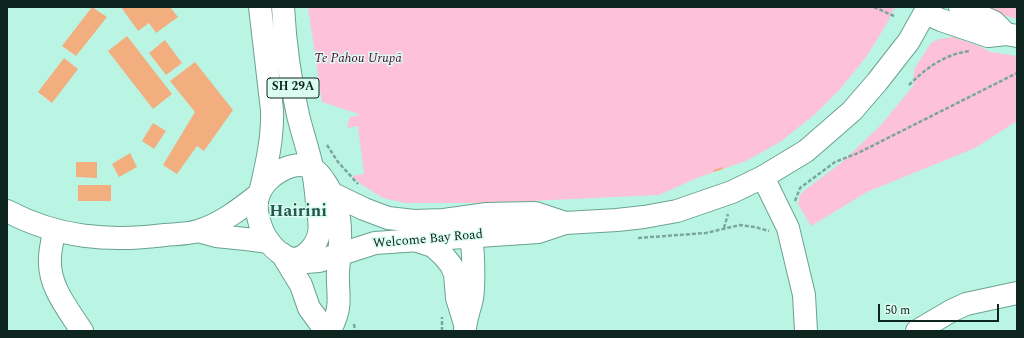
<!DOCTYPE html>
<meta charset="utf-8">
<style>
body{margin:0}
#map{position:relative;width:1024px;height:338px;overflow:hidden;background:#baf5e3;font-family:Spectral,serif}
canvas{display:block}
.frame{position:absolute;inset:0;border:8px solid #0e251f;pointer-events:none}
.scale{position:absolute;left:878px;top:304px;width:121px;height:18px;box-sizing:border-box;border:2px solid #0e251f;border-top:0;padding-left:5px;font-size:12px;line-height:14px;white-space:nowrap;color:#0e251f;-webkit-text-stroke:3px #dafcf1;paint-order:stroke}
</style>
<div id="map">
<canvas width="1024" height="338"></canvas>
<div class="frame"></div>
<div class="scale">50 m</div>
</div>
<script>
const c = document.querySelector('canvas').getContext('2d');
c.lineJoin = 'round';
function fill(path, color) {
  c.fillStyle = color;
  c.fill(path, 'evenodd');
}
function trace(path, color, width, dash) {
  c.strokeStyle = color;
  c.lineWidth = width;
  c.lineCap = dash ? 'butt' : 'round';
  c.setLineDash(dash || []);
  c.stroke(path);
}
function label(font, color, halo, rows, align = 'center') {
  c.font = font + ' Spectral,serif';
  c.lineWidth = 3;
  c.setLineDash([]);
  c.textBaseline = 'middle';
  c.strokeStyle = halo;
  c.fillStyle = color;
  for (const [text, x, y, turn = 0] of rows) {
    c.save();
    c.translate(x, y);
    c.rotate((+turn || 0) * Math.PI / 180);
    c.textAlign = isNaN(turn) ? turn : align;
    if (halo) c.strokeText(text, 0, 0);
    c.fillText(text, 0, 0);
    c.restore();
  }
}
fill(new Path2D(`
 M308 7H895L887 23 867 56 840 89 814 115 780 142 746 161 697 178 659 195 486 203H405L383 198 362 185 352 176 364 174 358 126 347 128 350 117 356 116 359 114 322 102Z
 M980 7H1017V19L984 9Z
 M953 37 979 46 990 52 1017 56V121L975 148 867 192 811 226 798 204 800 195 805 190 841 163 881 125 914 85 913 78 915 68 931 43 939 39Z`), '#fdc1d8');
fill(new Path2D(`
 M92 7 107 17 76 56 62 46Z
 M121 7H170L178 17 156 33 149 23 138 31Z
 M127 36 172 94 153 109 108 51Z
 M165 40 182 63 166 75 149 53Z
 M64 58 78 69 52 103 38 92Z
 M195 62 233 110 204 151 197 146 177 174 163 165 195 112 170 81Z
 M153 123 166 131 154 149 142 141Z
 M130 153 137 167 119 177 112 164Z
 M76 162H97V178L76 177Z
 M723 167V169L714 172 713 170Z
 M78 185H111V201H78Z`), '#f3ae80');
const minor = new Path2D(`
 M960 7 994 22 1006 34
 M925 13 941 20 988 36 1006 34 1017 36
 M763 177 788 228 804 295 806 331
 M7 211C58 238 109 242 165 235 176 234 188 234 198 231 221 224 240 209 258 195
 M458 223C463 226 468 230 470 236 474 245 474 287 472 298 470 309 465 319 465 331
 M54 230C53 240 50 249 50 258 48 286 68 309 82 331
 M198 231 216 236 246 239 269 242
 M415 240 433 246 443 255 451 265 455 274 457 298 465 324
 M917 331 951 311 966 304 1017 293`);
const major = new Path2D(`
 M333 194 364 209 388 218 414 221 444 220 487 214 535 213 565 223
 M293 259 306 262 319 261 375 243 538 232 565 223 617 220 644 217 677 211 732 192 763 177 806 151 852 111 877 82 909 41 928 7`);
const highway = new Path2D(`
 M260 7 272 110C273 137 267 163 261 189
 M283 7C285 43 290 80 298 115 302 132 308 149 312 167 315 179 316 191 317 203 318 213 321 223 319 233 317 244 306 259 293 259 291 259 287 257 285 256 275 251 268 242 263 232 258 220 254 206 259 194 265 176 295 157 313 169 318 172 322 177 325 182 344 209 341 240 338 272 337 284 340 296 338 308 337 316 333 324 330 331
 M282 254 301 285 309 308 326 331`);
trace(minor, '#6aa292', 24);
trace(major, '#6aa292', 24);
trace(highway, '#6aa292', 24);
trace(new Path2D(`
 M874 7 894 16
 M909 85C926 68 945 54 970 51
 M327 145 338 162 358 184
 M795 201 800 188 835 162 858 153 1017 73
 M724 228 728 214
 M638 238 706 233 740 225 755 227 769 231
 M354 324 355 331
 M442 331V317`), '#7aa79a', 2.5, [4, 2]);
trace(minor, '#fff', 22);
trace(major, '#fff', 22);
trace(highway, '#fff', 22);
for (const [x, y, w] of [
 [293,88,52]
]) {
  const box = new Path2D();
  box.roundRect(x - w / 2, y - 10, w, 20, 3);
  c.fillStyle = '#dafcf1';
  c.fill(box);
  trace(box, '#0e251f', 1);
}
label('bold 12px', '#0e251f', null, [
 ["SH 29A",293,88]
]);
label('italic 13px', '#5a0734', '#dafcf1', [
 ["Te Pahou Urupā",358,59]
]);
label('13px', '#0e251f', '#dafcf1', [
 ["Welcome Bay Road",428,240,-5]
]);
label('bold 17px', '#21594b', '#dafcf1', [
 ["Hairini",298,213]
]);
</script>
